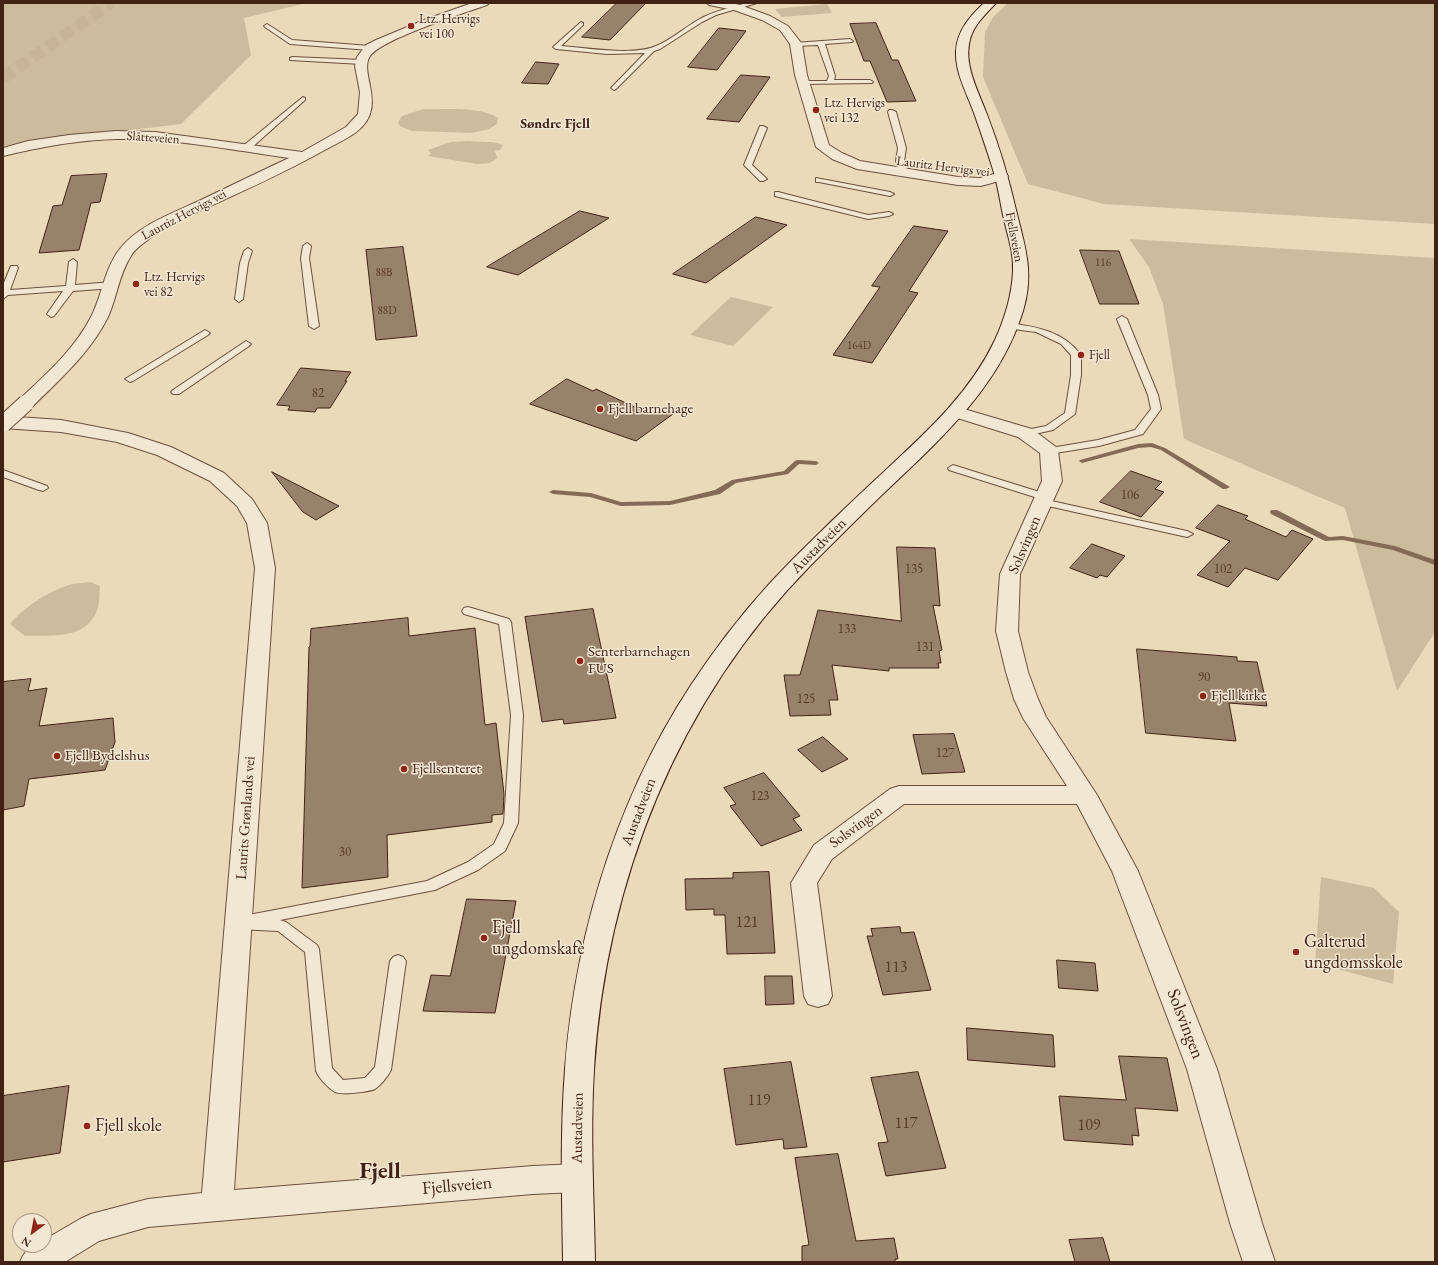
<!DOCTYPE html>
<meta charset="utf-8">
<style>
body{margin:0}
#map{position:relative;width:1438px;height:1265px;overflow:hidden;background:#eadaba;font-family:"EB Garamond",serif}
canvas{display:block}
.frame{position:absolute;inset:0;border:4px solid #412215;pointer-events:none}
.north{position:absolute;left:12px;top:1213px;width:40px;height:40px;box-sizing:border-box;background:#f1e7d2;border:1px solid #ab9886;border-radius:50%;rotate:212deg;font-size:11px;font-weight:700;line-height:16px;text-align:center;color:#412215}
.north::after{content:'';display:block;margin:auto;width:14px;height:18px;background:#8f2418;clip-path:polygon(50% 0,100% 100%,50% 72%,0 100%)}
</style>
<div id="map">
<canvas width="1438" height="1265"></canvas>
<div class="frame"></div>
<div class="north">N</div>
</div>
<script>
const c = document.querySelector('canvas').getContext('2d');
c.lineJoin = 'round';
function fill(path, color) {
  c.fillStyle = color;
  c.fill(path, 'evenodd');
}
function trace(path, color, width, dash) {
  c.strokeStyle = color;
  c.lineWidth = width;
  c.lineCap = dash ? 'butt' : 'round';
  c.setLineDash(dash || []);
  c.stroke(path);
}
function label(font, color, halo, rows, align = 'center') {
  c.font = font + ' "EB Garamond",serif';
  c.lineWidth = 3;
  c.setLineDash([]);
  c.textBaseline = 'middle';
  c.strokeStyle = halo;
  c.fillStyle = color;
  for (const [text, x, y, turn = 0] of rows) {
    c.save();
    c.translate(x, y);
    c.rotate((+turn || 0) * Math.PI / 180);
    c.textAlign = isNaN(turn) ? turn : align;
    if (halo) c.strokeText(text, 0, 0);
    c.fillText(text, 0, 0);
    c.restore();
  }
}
fill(new Path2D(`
 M3 3H307L244 18 251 55 181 124 3 146Z
 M1008 3H1435V224L1104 204 1028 184 983 77 985 32 993 17Z
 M827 4 832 13 782 17 775 9Z
 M423 109C445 110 480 106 498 118L497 124 489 129 472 133 412 131 400 126 398 122 402 116Z
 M468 141C480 143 492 140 503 145L500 150 495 151 497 158 490 163 477 164 428 156 431 154 428 150 451 142Z
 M1129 239 1435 258V632L1397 691 1345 508 1184 439 1163 304 1149 267Z
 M731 297 773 307 733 346 690 335Z
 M90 582 100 586C99 594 100 604 97 611 85 640 51 635 25 636L10 624C24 607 50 590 72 584 77 583 84 583 90 582Z
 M1321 877 1374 888 1399 912 1393 984 1315 963Z`), '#cdbb9e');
fill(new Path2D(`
 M1152 443 1165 448 1230 487 1226 489H1223L1161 450 1151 447 1138 448 1082 463 1079 461 1080 460 1138 444Z
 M797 460 816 461 819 463 816 465 799 464 788 474 736 483 720 494 670 505 621 506 590 497 553 494 549 492 553 490 591 493 621 502 670 501 715 490 732 480 784 471 795 461Z
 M1271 510H1277L1329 537 1343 536 1395 546 1435 560V565L1393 550 1343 540 1325 541 1271 514 1270 512Z`), '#846b56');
const building = new Path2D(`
 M617 3H646L610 40 582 37Z
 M876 23 892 60H898L916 101 887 102 870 61H864L850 24Z
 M719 28 746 31 717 70 688 67Z
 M536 62 559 64 548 84 522 83Z
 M741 75 770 77 739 122 707 119Z
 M107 174 100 202 91 203 79 250 39 253 53 206 62 205 71 176Z
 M580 211 609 218 518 275 487 267Z
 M756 217 787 225 706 283 673 274Z
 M914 226 948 231 909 291 918 293 872 363 833 355 880 287 872 286Z
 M403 247 417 336 376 340 366 250Z
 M1080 250 1119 251 1139 304H1100Z
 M301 368 351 372 345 381H347L330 408H317L315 412 288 410 290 406 277 405Z
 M567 379 593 391 596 389 643 411 673 414 636 441 530 404Z
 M1131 471 1162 482 1155 489 1164 492 1141 517 1100 502Z
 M272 472 339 506 316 520 303 512Z
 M1218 505 1248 516 1245 519 1286 537 1292 530 1313 539 1278 580 1245 568 1228 587 1197 575 1230 541 1196 528Z
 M1092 544 1125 556 1107 577 1100 575 1097 578 1070 568Z
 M897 547 935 548 940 606 933 605 942 650 939 651 941 663H938L939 668H889V671L832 665 838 700H829L831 715 790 716 784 675H800L818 610 901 621Z
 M593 609 616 718 564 724 563 719 542 722 525 617Z
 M408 618 409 636 475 628 485 725 496 723 504 794 503 814 492 815V822L387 835 388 877 302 888 309 647 310 646 311 629Z
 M1137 649 1237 657V661L1257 662 1267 706 1229 703 1236 741 1146 733Z
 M31 679 28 691 47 688 39 726 113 718 115 742 105 770 29 779 24 806 3 810V682Z
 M954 734 965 772 922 774 913 735Z
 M823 737 848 759 822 772 798 750Z
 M764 773 800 816 793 819 802 830 761 846 730 806 736 804 724 788Z
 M769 872 775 953 727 954 725 915H714V909L686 910 685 879 733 878V873Z
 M467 899 516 901 495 1013 423 1011 431 975 450 976Z
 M900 927 901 933 914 932 931 990 883 995 867 936H873L871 929Z
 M1057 960 1095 963 1098 991 1059 988Z
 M765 976H792L794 1004 766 1005Z
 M967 1028 1053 1035 1055 1067 968 1060Z
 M1119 1056 1167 1058 1178 1111 1135 1108 1139 1136 1132 1135 1133 1145 1064 1140 1059 1096 1126 1100Z
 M791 1062 807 1147 784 1149 783 1139 736 1145 724 1069Z
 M918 1072 946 1168 886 1176 878 1143 888 1142 871 1078Z
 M69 1086 60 1153 3 1162V1096Z
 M838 1154 856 1241 894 1238 898 1259H895V1262H802V1246L809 1245 795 1158Z
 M1103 1238 1110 1262H1075L1069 1240Z`);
fill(building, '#99826b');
trace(building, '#412215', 1);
trace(new Path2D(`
 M3 78 111 3`), '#c8b599', 12, [12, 6]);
const service = new Path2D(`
 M747 3H757L716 15 702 22 660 49 654 51 616 89 614 90 611 88 612 87 645 53 607 54 556 49 553 47 581 22 583 23V25L561 46C586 48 635 56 656 46 671 40 684 28 698 20 713 11 730 8 747 3Z
 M267 24 292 40 370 46 373 48 370 50 290 44 265 27 264 26Z
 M850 39 853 41 852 42 825 44 835 76 834 80H870L873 82 872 83 801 84 800 83 803 81H827L829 76 818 45 796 46 793 44 794 43Z
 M292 57 362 60 365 62 362 64 290 60V58Z
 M303 97 305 98V100L249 150H243V146Z
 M889 110H892L896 112 906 148 904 161 908 173 904 175 900 173 896 161 898 148 888 112Z
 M760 126H763L767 128 752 165 767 179 763 181H760L744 165Z
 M816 178 890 192 894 194 890 196 819 182H816Z
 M775 192H778L868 215 889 212 893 214 889 216 868 219 775 196Z
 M307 243 311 246 309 258 319 326 314 329 309 326 301 258 303 246Z
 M248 248 252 251 248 263 243 299 239 302 235 299 240 263 244 251Z
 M73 259 77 262 75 285 113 282 117 285 113 288 73 291 54 316 51 317 47 314 63 291 8 295 3 299V285L11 266H17L18 268 10 290 66 286 69 262Z
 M1122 316 1127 319 1158 395 1161 409 1143 434 1099 446 1049 454 1045 453 1044 451 1045 449 1098 440 1135 430 1151 409 1148 395 1117 319Z
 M1009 323C1037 327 1063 331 1081 355V375L1075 414 1053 430 1025 436 1020 433 1021 431 1046 426 1065 413 1071 375V355L1061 344 1036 332 1006 328 1004 326 1006 324Z
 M205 330 210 333 208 335 133 381 130 382 125 379Z
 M246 341 251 344 249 346 179 394H173L171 392 173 390Z
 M953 465 1049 495 1050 497 1047 500 1187 531 1193 534 1187 537 1039 504 1038 502 1041 499 949 470 948 468Z
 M3 470 47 486 48 488 43 491 39 490 3 477Z
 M468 607 509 619 511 622 523 715 518 823 505 851 478 870 435 890 280 920 286 922 317 945 319 949 332 1068 343 1080 365 1078 375 1067 390 961 393 957 398 955 403 957 406 961 391 1070C388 1076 381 1085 375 1089 369 1092 340 1095 335 1092 328 1088 319 1078 316 1071L305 952 278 931 238 929 233 927 231 923 233 919 238 917 427 881 468 862 494 844 504 823 511 715 499 624 464 614 462 611 464 608Z`);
const minor = new Path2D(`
 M472 3H489L487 5C464 13 382 39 370 56 358 74 390 108 355 133 345 140 333 145 323 151 284 173 243 191 202 210 183 219 161 228 145 242 140 246 134 250 131 256 119 274 117 297 108 317 90 353 60 379 32 407L26 408 20 407 17 403 20 399C46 374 74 350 91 317 102 296 104 270 119 250 138 225 173 213 201 200 230 186 259 172 289 158 232 150 174 138 117 139 78 140 40 147 3 156V148L28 141 69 135 116 131 155 132 302 152 346 127 358 114 360 92 355 66 357 57 366 45 376 40 424 20Z
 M707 3H732L740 5 770 16 788 26 802 44 807 75 829 145 842 153 860 161 958 177 980 178 1001 172 1006 173 1008 176 1006 179 981 186 958 185 857 169 832 159 816 147 795 75 790 44 780 30 762 20 734 10 709 5Z
 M957 407 1032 429 1056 447 1058 451 1062 481 1020 574 1018 631 1028 672 1038 699 1046 717 1097 795 1138 871 1217 1069 1262 1223 1275 1262H1243L1230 1223 1187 1069 1112 871 1077 804H904L832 859 817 883 832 996 828 1004 818 1007 808 1004 804 996 791 883 814 845 890 789 899 786H1067L1023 718 1014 699 1006 672 996 631 1000 574 1042 481 1040 453 1018 437 951 416 948 412 951 408Z
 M3 416 61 420 128 433 171 447 224 473 252 499 267 523 275 568 234 1190 533 1166 577 1164 588 1168 593 1178 588 1188 577 1192 533 1194 148 1227 99 1241 65 1262H20C25 1250 31 1245 44 1245V1240L80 1219 91 1214 148 1199 202 1193 255 568 247 523 237 506 210 481 157 455 117 442 61 432 3 428Z`);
const secondary = new Path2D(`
 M984 3H996C984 16 972 26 969 44 965 67 978 91 986 112 999 145 1009 179 1017 214 1026 250 1034 274 1023 311 1000 386 941 439 887 490 861 515 836 540 811 565 677 701 606 881 594 1070 590 1134 594 1198 595 1262H563C562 1198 560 1133 565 1069 576 926 622 781 706 663 732 626 761 591 793 559 820 532 847 506 875 480 920 438 968 397 995 340 1005 318 1012 295 1013 271 1014 252 1007 234 1003 215 1000 201 998 187 994 173 988 153 981 133 974 113 967 93 955 73 956 51 957 31 970 16 984 3Z`);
trace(service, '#6b503e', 2);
trace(minor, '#6b503e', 2);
trace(secondary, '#412215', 2);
fill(service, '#f1e7d2');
fill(minor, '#f1e7d2');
fill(secondary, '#f1e7d2');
const minorBridge = new Path2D(`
 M3 424 26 403`);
trace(minorBridge, '#6b503e', 18, []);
trace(minorBridge, '#f1e7d2', 16);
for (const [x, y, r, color] of [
 [411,26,4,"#8f2418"],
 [816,110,4,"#8f2418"],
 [136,284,4,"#8f2418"],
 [1081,355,4,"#8f2418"],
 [600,409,4,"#8f2418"],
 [580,661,4,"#8f2418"],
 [1203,696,4,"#8f2418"],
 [57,756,4,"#8f2418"],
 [404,769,4,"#8f2418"],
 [484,938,4,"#8f2418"],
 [1296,952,4,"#8f2418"],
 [87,1126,4,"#8f2418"]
]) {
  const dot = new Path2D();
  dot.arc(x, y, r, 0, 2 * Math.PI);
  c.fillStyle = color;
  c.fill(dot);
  trace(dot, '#f1e7d2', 1.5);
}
label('11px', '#573a2a', null, [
 ["116",1103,263],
 ["88B",384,273],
 ["88D",387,311],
 ["164D",859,346]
]);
label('13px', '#412215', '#f1e7d2', [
 ["Ltz. Hervigs",419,19],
 ["vei 100",419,34],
 ["Ltz. Hervigs",824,103],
 ["vei 132",824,118],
 ["Ltz. Hervigs",144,277],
 ["vei 82",144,292],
 ["Fjell",1089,355]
], 'left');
label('13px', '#412215', '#f1e7d2', [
 ["Slåtteveien",153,138,4],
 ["Lauritz Hervigs vei",943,167,7],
 ["Laurtiz Hervigs vei",184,215,-28],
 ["Fjellsveien",1014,237,79]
]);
label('13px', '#573a2a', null, [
 ["82",318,393],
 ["106",1130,495],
 ["135",914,569],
 ["102",1223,569],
 ["133",847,629],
 ["131",925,647],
 ["90",1204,677],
 ["125",806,699],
 ["127",945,753],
 ["123",760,796],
 ["30",345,852]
]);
label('bold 14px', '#412215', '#f1e7d2', [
 ["Søndre Fjell",555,124]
]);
label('15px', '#412215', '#f1e7d2', [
 ["Fjell barnehage",608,409],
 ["Senterbarnehagen",588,652],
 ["FUS",588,669],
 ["Fjell kirke",1211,696],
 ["Fjell Bydelshus",65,756],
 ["Fjellsenteret",412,769]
], 'left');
label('15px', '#412215', '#f1e7d2', [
 ["Solsvingen",1025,545,-67],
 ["Austadveien",819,546,-45],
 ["Austadveien",639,812,-69],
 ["Laurits Grønlands vei",246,818,-86],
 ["Solsvingen",856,827,-36],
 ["Austadveien",578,1128,-89]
]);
label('16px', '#573a2a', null, [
 ["121",747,923],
 ["113",896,968],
 ["119",759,1101],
 ["117",906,1124],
 ["109",1089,1126]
]);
label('18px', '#412215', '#f1e7d2', [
 ["Fjell",492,928],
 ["ungdomskafè",492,949],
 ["Galterud",1304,942],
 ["ungdomsskole",1304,963],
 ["Fjell skole",95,1126]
], 'left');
label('18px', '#412215', '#f1e7d2', [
 ["Solsvingen",1185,1024,69],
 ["Fjellsveien",457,1186,-5]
]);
label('bold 23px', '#412215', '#f1e7d2', [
 ["Fjell",380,1172]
]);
</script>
